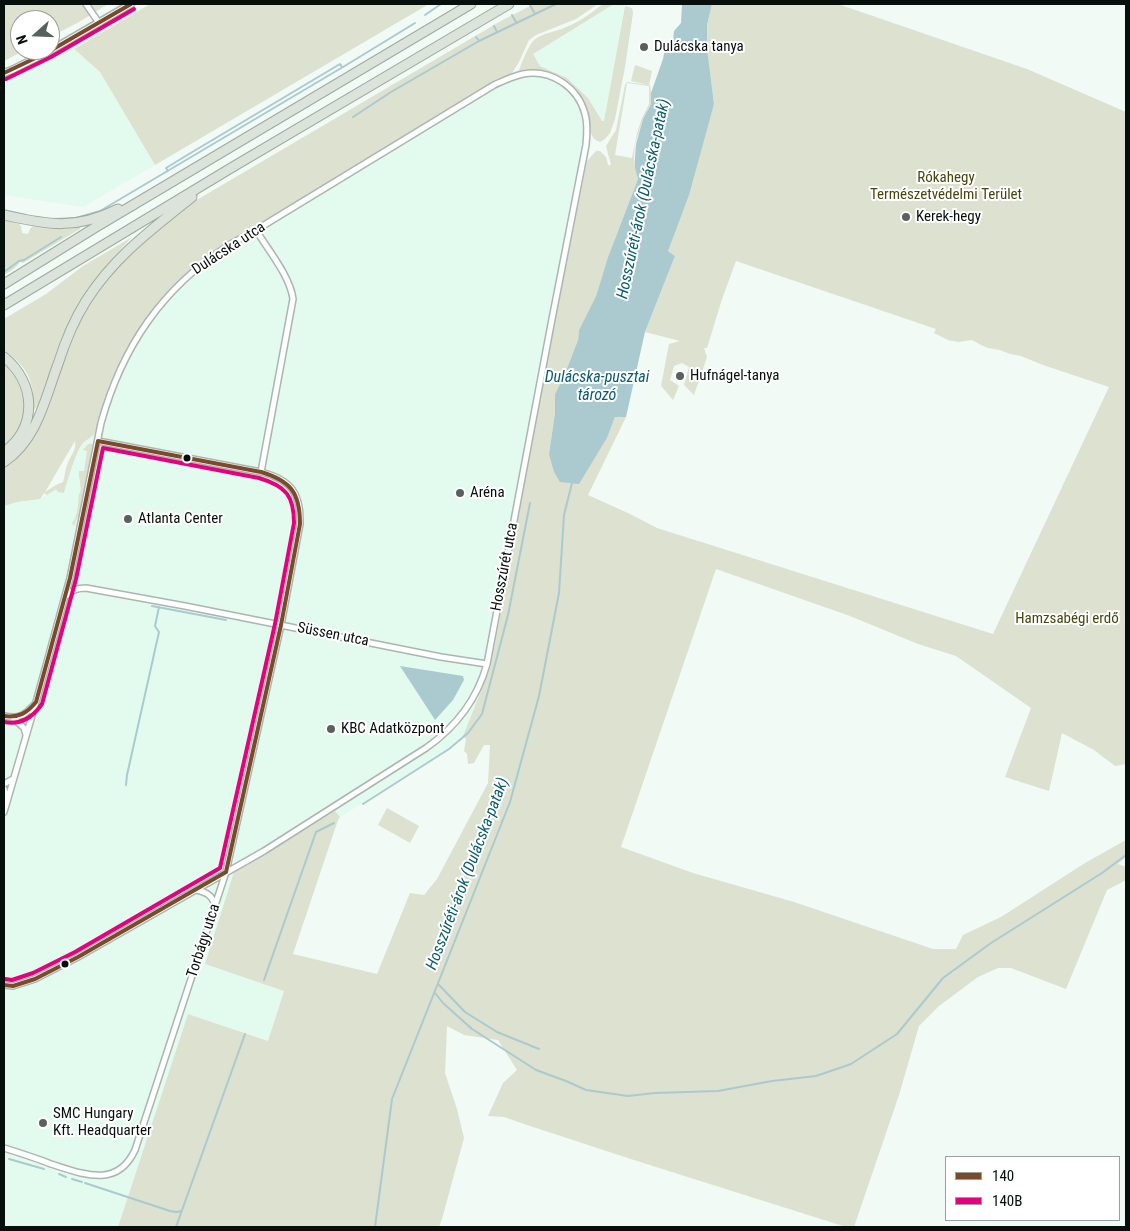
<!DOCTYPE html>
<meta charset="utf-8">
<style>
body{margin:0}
#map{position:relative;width:1130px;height:1231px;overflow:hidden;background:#f1faf5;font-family:"Roboto Condensed",sans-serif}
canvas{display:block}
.frame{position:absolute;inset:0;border:5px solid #060f0b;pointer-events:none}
.legend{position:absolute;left:945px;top:1156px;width:175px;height:65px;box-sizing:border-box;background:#fff;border:1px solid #9b9f9d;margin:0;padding:6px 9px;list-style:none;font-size:15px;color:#060f0b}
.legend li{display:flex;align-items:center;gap:10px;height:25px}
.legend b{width:25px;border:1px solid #9b9f9d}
.north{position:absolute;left:10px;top:10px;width:50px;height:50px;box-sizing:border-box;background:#fff;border:1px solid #9b9f9d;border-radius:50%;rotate:250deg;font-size:14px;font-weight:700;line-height:20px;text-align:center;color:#060f0b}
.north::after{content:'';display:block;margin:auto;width:18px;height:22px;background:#58615d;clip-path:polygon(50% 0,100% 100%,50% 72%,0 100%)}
</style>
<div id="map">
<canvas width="1130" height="1231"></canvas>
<div class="frame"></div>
<ul class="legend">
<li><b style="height:6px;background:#7a4b2a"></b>140</li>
<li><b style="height:6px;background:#e5007d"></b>140B</li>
</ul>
<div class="north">N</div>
</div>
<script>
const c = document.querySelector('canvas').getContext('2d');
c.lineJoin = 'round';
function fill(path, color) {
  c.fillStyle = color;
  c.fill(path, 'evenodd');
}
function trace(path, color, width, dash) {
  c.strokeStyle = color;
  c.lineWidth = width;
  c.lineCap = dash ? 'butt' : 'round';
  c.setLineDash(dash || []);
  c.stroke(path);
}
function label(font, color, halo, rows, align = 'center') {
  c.font = font + ' "Roboto Condensed",sans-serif';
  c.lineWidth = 4;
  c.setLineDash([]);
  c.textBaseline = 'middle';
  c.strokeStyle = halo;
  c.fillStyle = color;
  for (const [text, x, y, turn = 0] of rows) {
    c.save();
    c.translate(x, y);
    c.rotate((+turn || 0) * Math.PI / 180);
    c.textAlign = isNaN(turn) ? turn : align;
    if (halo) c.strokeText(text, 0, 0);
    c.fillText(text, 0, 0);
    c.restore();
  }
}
fill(new Path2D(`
 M614 4H625L604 121H602L588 98 569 80 563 76 540 66 532 54Z
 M69 45 100 72 155 165 83 207 4 195V77L11 75 37 64Z
 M533 69 543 70 557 75 571 84 578 91 586 104 588 112 590 123V144L553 331 493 654 489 671 463 736 443 752 340 817 334 811 288 840 205 964 284 990 268 1041 188 1014 118 1227H4V506L17 502 40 499 56 488 64 493 70 471 82 444 93 436 95 433 111 381 117 367 131 341 147 317 160 301 191 270 210 255 228 243 493 82 516 71Z`), '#e3fbee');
fill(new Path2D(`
 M4 4H108L79 22 50 37V20H20V50H25L4 61Z
 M150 4H429L155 165 100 72 74 49Z
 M534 4H598L576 19 536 35 529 40 519 62 512 73 493 82 228 243C158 289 113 350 95 433 92 438 87 439 83 443 76 451 67 482 64 493L58 492 56 489 47 495 44 493 40 499 17 502 4 506V466L22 452 33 438 81 319 104 282 126 253 156 229 195 201 499 22ZM75 441C77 450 70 456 67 465 65 470 65 476 63 482L56 485 45 492Z
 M603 4H614L533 54 540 66 567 78 588 98 602 121H604L625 6 632 8 633 13 625 67 615 119 610 133 605 139 600 142C587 138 591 123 588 112 581 82 549 64 519 71V70C522 62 528 47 533 41 541 33 556 32 566 27 580 22 591 13 603 4Z
 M712 4H838L1027 69 1126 112V764L1115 766 1094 750 1062 733 1049 791 1005 777 1031 708 956 656 918 644 850 616 716 569 621 847 693 873 794 902 933 949H956L963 935 1001 917 1085 863 1126 840V857L1118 864 1126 867V880L1107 890 1066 989 1011 968H998L978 977 939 1006 919 1026 899 1095 854 1227H846L637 1161 527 1125 504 1117 488 1116 503 1083 517 1070 498 1040 464 1035 447 1026 445 1073 457 1109 464 1138 442 1219 439 1227H118L188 1014 268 1041 284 991 205 964 234 872 288 840 335 811 340 817 338 820 293 954 377 974 410 893 424 895 437 879 488 783 490 745H484L474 763 468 764 467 754 464 751 466 739 463 736 489 671 493 654 553 330 587 161 596 151H600L606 157 608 165H611L606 146 616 130 625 85 627 82 650 85 651 93V104L643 119 635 144 634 158 638 179 608 257 596 296 579 330 578 340 564 376 555 394V413L549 454 579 483 607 438 615 417H626L588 495 630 514 657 528 993 634 1109 387 1043 365 1021 356 1010 354 1000 350 988 348 981 345 972 340 958 342 948 340 934 333 936 329 736 261 722 299 707 348H704L707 357 694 395 684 385 689 367 682 363 674 366 670 380 679 386 673 400 661 386 669 344 680 341 645 332 675 256 668 251 714 104 707 48V25ZM627 83 649 86V104L642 118 637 133 632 158 615 155Z
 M635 65 652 71 649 85 631 81Z
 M4 220 19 224 21 226 22 233 28 234 30 229 33 226 66 229 80 227V229L23 263 20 262 14 269 4 275Z
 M132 237C104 268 81 296 63 335 54 353 50 374 43 393 40 399 39 406 34 410 33 390 33 376 17 361 13 357 9 353 4 351V319L46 294 83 266Z
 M4 362C7 365 12 368 15 373 20 379 22 387 23 395 26 416 22 434 4 446Z
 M91 443 93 446 78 524 76 526 78 518H77L74 526 72 523C78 517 78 503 79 494L80 493 81 487H80C81 481 78 477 79 471H84L87 451 83 450 87 445Z
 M387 808 419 826 410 843 378 825Z`), '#dce1d0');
fill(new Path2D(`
 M682 4H712L707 25V48L714 104 689 195 668 251 675 256 645 332 626 417H615L607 438 579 484 560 482 554 472 549 454 555 413V394L564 376 578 340 579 330 596 296 608 257 638 179 635 168V158L636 144 643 119 651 104V93L663 59 666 43 673 40 674 31 681 23Z
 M400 666 463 676 464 680 453 700 435 720Z`), '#abcad0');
trace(new Path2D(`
 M530 5 535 14
 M425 15 441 4
 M512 15 516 22
 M494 26 497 32
 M476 37 479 41 556 4
 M353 117 391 92 479 41
 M168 171 166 168 189 154 340 64 342 67
 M4 210 26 215
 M55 219 76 218 100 211 348 64 415 23
 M4 272 19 261 24 260 61 237
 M152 606 226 620
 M126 785 127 775 159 632 155 626 159 607
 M363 804 449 749 468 733 482 714 508 615 530 503
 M264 980 316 832 334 823
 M439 985 465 1012 497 1032 539 1049
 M435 993 443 1003 472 1029 536 1070 566 1081 586 1090 628 1096 655 1093 718 1091 772 1081 816 1076 851 1064 897 1034 943 978 991 943 1102 873 1126 855
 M9 1159 44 1169
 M59 1174 66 1177
 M72 1179 82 1182
 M85 1183 170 1211 177 1212 181 1211
 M176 1227 245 1034
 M375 1227 392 1099 510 802 539 696 559 593 564 515 572 483`), '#abcad0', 2);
const minor = new Path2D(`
 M86 4 99 23
 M256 230C268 250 290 276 293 299L261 472
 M66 596C72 590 77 588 86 588L185 606 441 657 487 664
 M4 716C19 719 24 716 34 705
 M13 718 24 728 26 735
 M4 784 13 779
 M4 789 7 799
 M4 812 36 702 70 578 101 423C122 347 162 288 229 245 238 240 247 235 256 230L494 85C503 81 513 76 523 74 551 69 578 87 585 114 588 124 587 135 586 145L552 319 487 664C477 700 456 727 426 748L264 851 78 957 35 979 13 986 4 985
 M196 890C206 892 212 895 215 905
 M4 1148C20 1153 36 1158 51 1164 83 1174 117 1189 135 1150L226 872 281 625 300 524C301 493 291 480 261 472L98 441`);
const tertiary = new Path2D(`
 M4 73 12 70 48 52 131 4`);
const trunk = new Path2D(`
 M4 215C48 225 76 230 118 209
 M4 284 96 227 471 4
 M4 305 231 168 509 4
 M4 357C36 383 38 427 4 452
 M4 462C37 440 45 399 58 364 65 342 74 320 86 301 114 257 152 229 192 197`);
trace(minor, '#acb5b0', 8);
trace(tertiary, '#acb5b0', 9);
trace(trunk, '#9eaa9e', 11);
trace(minor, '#fdfefe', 5);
trace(tertiary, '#fdfefe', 6);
trace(trunk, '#dce3da', 9);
trace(new Path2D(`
 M4 73 48 52 131 4
 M4 716C19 718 27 713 36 702L70 578 98 441 261 472C291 481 300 493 300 524L281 625 226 872 78 957 35 979 13 986 4 985`), '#7a4b2a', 4);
trace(new Path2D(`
 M6 79 51 57 134 9
 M4 722C21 725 32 718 42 704L76 579 103 448 259 478C286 486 294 496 294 523L275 624 220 868 75 952 33 973 12 980 5 979`), '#e5007d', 4);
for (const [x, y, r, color] of [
 [644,47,5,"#58615d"],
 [906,217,5,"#58615d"],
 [680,376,5,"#58615d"],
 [187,458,4.5,"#060f0b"],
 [460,493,5,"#58615d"],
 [128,519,5,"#58615d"],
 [331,729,5,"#58615d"],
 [65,964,4.5,"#060f0b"],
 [43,1123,5,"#58615d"]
]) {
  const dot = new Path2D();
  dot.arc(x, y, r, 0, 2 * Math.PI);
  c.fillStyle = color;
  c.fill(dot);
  trace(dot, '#fff', 2);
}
label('15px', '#060f0b', '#fff', [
 ["Dulácska tanya",654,47],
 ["Kerek-hegy",916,217],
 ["Hufnágel-tanya",690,376],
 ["Aréna",470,493],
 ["Atlanta Center",138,519],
 ["KBC Adatközpont",341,729],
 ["SMC Hungary",53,1114],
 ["Kft. Headquarter",53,1131]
], 'left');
label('15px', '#46470e', '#fff', [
 ["Rókahegy",946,178],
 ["Természetvédelmi Terület",946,195],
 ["Hamzsabégi erdő",1067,619]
]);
label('15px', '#060f0b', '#fff', [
 ["Dulácska utca",229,249,-33],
 ["Hosszúrét utca",505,567,-79],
 ["Süssen utca",333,635,11],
 ["Torbágy utca",204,941,-72]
]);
label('italic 16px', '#085c6d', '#fff', [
 ["Hosszúréti-árok (Dulácska-patak)",644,199,-78],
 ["Dulácska-pusztai",597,378],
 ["tározó",597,396],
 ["Hosszúréti-árok (Dulácska-patak)",468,874,-69]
]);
</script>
